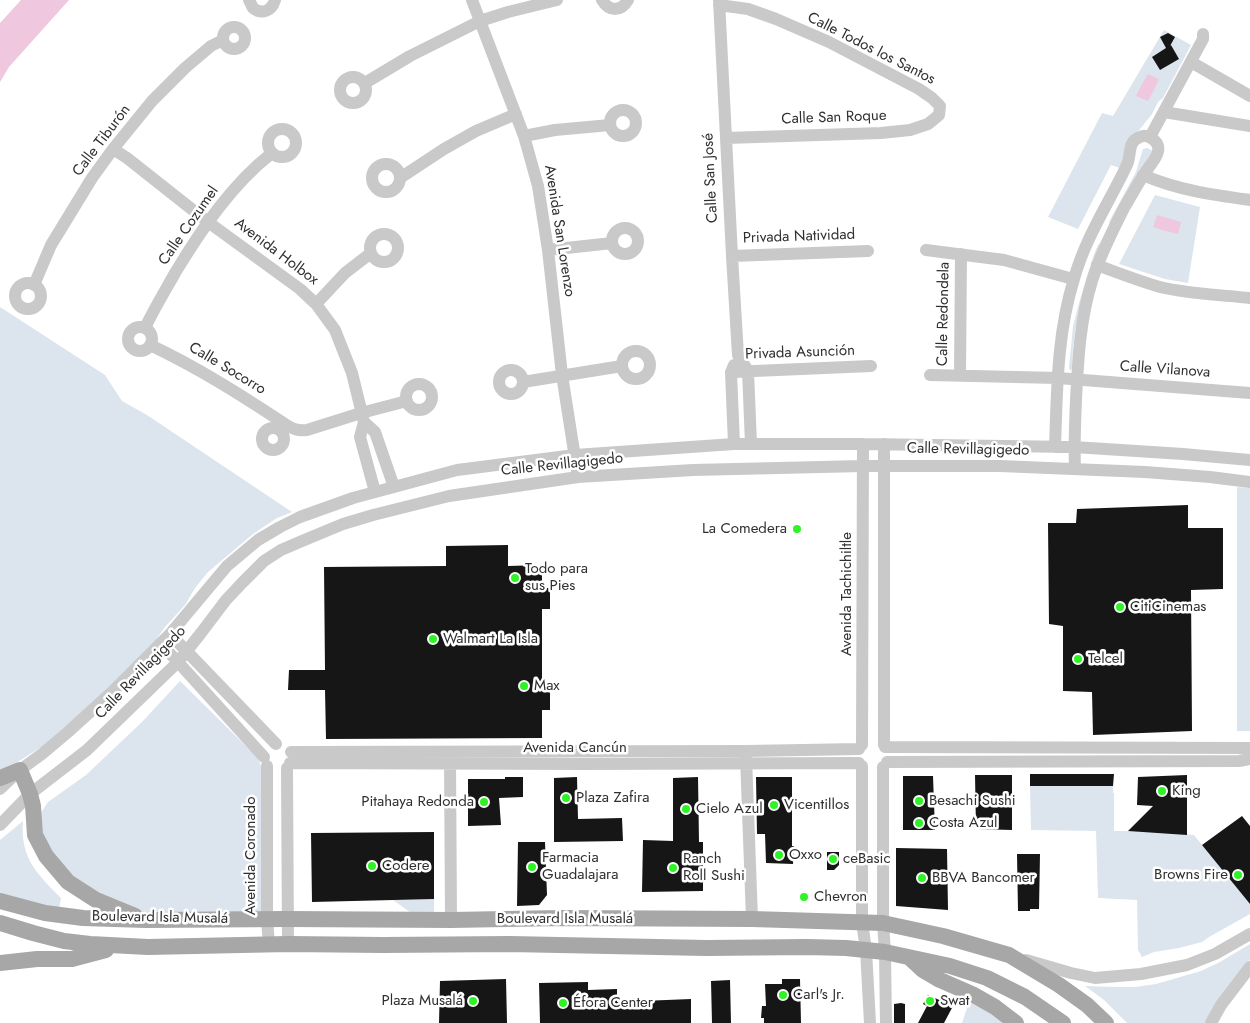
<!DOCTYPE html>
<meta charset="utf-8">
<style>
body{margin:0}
canvas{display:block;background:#fff}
</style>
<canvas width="1250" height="1023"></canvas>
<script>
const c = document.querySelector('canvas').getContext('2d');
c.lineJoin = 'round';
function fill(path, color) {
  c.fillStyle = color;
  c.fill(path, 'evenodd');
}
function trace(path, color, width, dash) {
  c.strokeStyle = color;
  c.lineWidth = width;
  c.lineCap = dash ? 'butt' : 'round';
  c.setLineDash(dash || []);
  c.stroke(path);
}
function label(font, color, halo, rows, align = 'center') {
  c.font = font + ' Jost,sans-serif';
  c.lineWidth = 5;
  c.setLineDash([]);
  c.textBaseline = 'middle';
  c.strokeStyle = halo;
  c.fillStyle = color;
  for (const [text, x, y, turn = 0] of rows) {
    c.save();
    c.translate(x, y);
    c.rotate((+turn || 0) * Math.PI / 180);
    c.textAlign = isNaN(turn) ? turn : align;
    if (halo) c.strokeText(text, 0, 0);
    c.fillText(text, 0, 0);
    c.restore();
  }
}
fill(new Path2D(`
 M1164 30 1191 45 1163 98 1158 102 1152 114 1137 133 1120 168 1111 165 1078 229 1048 217 1102 113 1113 116Z
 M1147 148 1153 151 1110 225 1109 222 1136 172 1142 152 1143 149Z
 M1155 195 1200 207 1188 283 1165 279 1119 264Z
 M1100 243 1076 326 1073 347 1072 368 1070 371 1069 368 1073 326 1079 303 1094 254 1098 245Z
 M0 307 105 375 122 401 147 415 292 512 277 518 253 534 208 572 195 588 185 605 165 627 151 647 131 669 43 746 0 773Z
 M1237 487 1250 488V731H1237Z
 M180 681 258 758 261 766V916L132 919 46 858 39 816 48 802 86 775 142 722Z
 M1030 786H1113V793H1114V831H1144L1194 835 1250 904V914L1209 937 1202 942 1179 948 1154 952 1142 957 1138 950 1137 900 1098 898 1096 831 1031 830Z
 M23 821C20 857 36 873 61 898L57 919 0 907V840Z
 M434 899V917L414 915 393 900Z
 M1250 944V959L1207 1023H1127L1104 1000 1085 986 1113 987H1135L1156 984 1201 971 1220 962Z
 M969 1002 1004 1020 1008 1023H962Z`), '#dce5ed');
fill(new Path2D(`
 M21 0H69L9 67 0 82V23Z
 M1148 74 1159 79 1154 90 1148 101 1136 96 1142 84Z
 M1157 215 1181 222 1178 234 1165 231 1153 227Z`), '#efc7de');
fill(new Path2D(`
 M1168 33 1175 37 1170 46 1171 45 1179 59 1160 70 1152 57 1166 48 1160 37Z
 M1188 505V528H1223V589L1191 590 1192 731 1093 735 1092 692 1063 691V626L1049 624 1048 523H1076L1077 509Z
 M508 545V566L542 565V588H550V609H542V689H550V710H542V738L326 739 325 690H288L289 670H325L324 567 446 566V546Z
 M1030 774H1114L1113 786H1030Z
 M975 775H1012V830L976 829Z
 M1187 775V835L1128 831 1153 806 1137 805 1138 777Z
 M903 776H933L935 830H903Z
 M505 777H523V797L499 798 501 825 468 826V779H505Z
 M577 777 578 819 622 818 623 841 554 842V778Z
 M698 777 699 842H703V891L642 892 643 840 673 841V778Z
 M756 777H792V846H794L793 864 766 863 765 834H757Z
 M1242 816 1250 826V904L1202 845Z
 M434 832V899L312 902 311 833Z
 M518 842H545L547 895 539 905 517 906Z
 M896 848 947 849 948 910 896 906Z
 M827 852H839V865L834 870H827Z
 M1017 854H1040L1039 909H1030V911H1018Z
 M506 979 507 1023H439L440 981Z
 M782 979H800L801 1023H764V1018H761L762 1006H766L765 984H782Z
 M730 980 731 1023H712L711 981Z
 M588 982V990L617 989V1002L691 999V1023H540L539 983Z
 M928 995 953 1006 944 1023H918L927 1006 923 1004Z
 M901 1003 905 1004V1023H894V1004Z`), '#161616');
trace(new Path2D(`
 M249 0 253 8C262 15 272 11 275 0
 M472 0 524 136 538 186 548 250 562 375 578 477
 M602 0C609 12 621 12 628 0
 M719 0 732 256 738 355 748 371 751 444
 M719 5 748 9 776 19 829 42 919 89 932 98 940 106 939 115 928 124 910 130 881 133 726 138
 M223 38a11 11 0 1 1 22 0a11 11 0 1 1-22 0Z
 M1191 62 1250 96
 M340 90a13 13 0 1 1 26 0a13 13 0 1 1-26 0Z
 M365 83 410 56 480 21 508 12 557 0
 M610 123a13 13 0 1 1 26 0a13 13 0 1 1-26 0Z
 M1164 112 1250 126
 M268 143a14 14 0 1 1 28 0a14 14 0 1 1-28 0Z
 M524 136 555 130 610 125
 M1150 137 1203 39V34
 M113 149 127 158 208 222 300 289 316 304 335 330 352 373 364 422 360 437 375 492
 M372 178a14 14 0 1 1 28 0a14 14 0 1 1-28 0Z
 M1143 175C1177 190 1214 195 1250 200
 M400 178 444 149 476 131 516 114
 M612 241a13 13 0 1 1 26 0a13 13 0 1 1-26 0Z
 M370 248a14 14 0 1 1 28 0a14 14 0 1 1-28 0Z
 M548 250 612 243
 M926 250 1004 260 1073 279
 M732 256 868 251
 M1097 265C1118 273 1139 281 1160 287 1189 294 1221 295 1250 298
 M15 296a13 13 0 1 1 26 0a13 13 0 1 1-26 0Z
 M34 285 51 245 92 178 113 149 152 101 185 68 211 46 223 40
 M316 304 345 273 371 253
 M128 339a12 12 0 1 1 24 0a12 12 0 1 1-24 0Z
 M145 328C154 309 165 291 175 273 201 230 232 184 272 153
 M150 345C197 367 241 395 285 424L280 430
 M622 365a14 14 0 1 1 28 0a14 14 0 1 1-28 0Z
 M499 382a12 12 0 1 1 24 0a12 12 0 1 1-24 0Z
 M731 372 871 366
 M930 375 1058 378 1250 393
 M960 375 961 254
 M523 382 622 366
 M406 397a13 13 0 1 1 26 0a13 13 0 1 1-26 0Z
 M364 422 375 432 394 487
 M285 424C293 429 297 431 307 430L361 413 407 401
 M262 439a11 11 0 1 1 22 0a11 11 0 1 1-22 0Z
 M734 444 731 372 734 365
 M1055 447C1057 391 1057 333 1074 279 1085 239 1107 206 1125 169 1126 167 1127 165 1128 162 1131 153 1128 141 1140 137 1144 135 1148 136 1151 138 1163 145 1158 155 1152 163 1141 177 1133 193 1124 208 1112 232 1100 255 1092 281 1080 320 1078 360 1076 400 1075 423 1074 446 1075 468
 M170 634 276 744
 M161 644 178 662 264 757
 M862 745 863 444
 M884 745V444
 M885 747 1250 748
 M291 752 746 751 859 749
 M450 757 451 920
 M746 757 752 919
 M887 762 1239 761 1250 759
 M290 763 583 764 859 763
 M267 766V919L269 945
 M862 766V922L866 950 870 1023
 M883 767V923L885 952 886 1023
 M287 768 288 944
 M0 789 20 770 42 754 68 732 112 692 170 634 227 566 258 540 280 527 300 517 353 498 457 470 575 455 734 444H863L1074 447 1183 454 1250 460
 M0 825 30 794 87 750 178 662 201 633 226 600 242 583 264 561 281 550 302 541 343 524 373 515 449 496 578 477 693 470 863 466H1000L1145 472 1210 477 1250 482
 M1026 960 1071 973 1095 978 1141 974 1187 965 1215 954 1250 934
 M1211 1023 1221 1005 1250 967`), '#c9c9c9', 12);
trace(new Path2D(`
 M0 778 20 770 30 794 33 806 35 835 46 856 68 882 96 900 135 916
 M0 901 45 913 83 918 146 920 287 919 451 920 561 918 752 919 883 923 943 936 1009 955 1059 985 1087 1005 1106 1023
 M0 923 33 933 64 941 90 944 148 947 288 944 383 945 510 944 706 948 807 947 846 948 885 952 950 966 987 978 1025 997 1063 1023
 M910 958 923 970 940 980 972 994 995 1007 1016 1023
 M0 963 37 959H72L106 950`), '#a7a7a7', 16);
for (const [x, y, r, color] of [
 [797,529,5,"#2ef324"],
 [515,578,5,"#2ef324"],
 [1120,607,5,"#2ef324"],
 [433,639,5,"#2ef324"],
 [1078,659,5,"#2ef324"],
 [524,686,5,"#2ef324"],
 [1162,791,5,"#2ef324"],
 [566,798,5,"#2ef324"],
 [919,801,5,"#2ef324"],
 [484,802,5,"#2ef324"],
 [774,805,5,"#2ef324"],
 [686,809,5,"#2ef324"],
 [919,823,5,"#2ef324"],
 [779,855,5,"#2ef324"],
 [833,859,5,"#2ef324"],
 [372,866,5,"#2ef324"],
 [532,867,5,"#2ef324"],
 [673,868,5,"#2ef324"],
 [1238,875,5,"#2ef324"],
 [922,878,5,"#2ef324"],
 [804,897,5,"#2ef324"],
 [783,995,5,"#2ef324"],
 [473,1001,5,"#2ef324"],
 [930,1001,5,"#2ef324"],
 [563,1003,5,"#2ef324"]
]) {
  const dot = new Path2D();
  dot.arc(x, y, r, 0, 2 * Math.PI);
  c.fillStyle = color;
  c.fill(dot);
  trace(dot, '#fff', 2);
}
label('15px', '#2f2f2f', '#fff', [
 ["Calle Todos los Santos",871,49,27],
 ["Calle San Roque",834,118,-2],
 ["Calle Tiburón",102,141,-53],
 ["Calle San José",711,178,-93],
 ["Calle Cozumel",189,226,-55],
 ["Avenida San Lorenzo",559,231,81],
 ["Privada Natividad",799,237,-2],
 ["Avenida Holbox",276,252,37],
 ["Calle Redondela",944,314,-89],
 ["Privada Asunción",800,353,-2],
 ["Calle Socorro",227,369,31],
 ["Calle Vilanova",1165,370,4],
 ["Calle Revillagigedo",968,450,1],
 ["Calle Revillagigedo",562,465,-6],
 ["Avenida Tachichiltle",847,594,-90],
 ["Calle Revillagigedo",141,673,-46],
 ["Avenida Cancún",575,748],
 ["Avenida Coronado",251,856,-90],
 ["Boulevard Isla Musalá",160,918,1],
 ["Boulevard Isla Musalá",565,919]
]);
label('15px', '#2f2f2f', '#fff', [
 ["La Comedera",787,529,"right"],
 ["Todo para",525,569],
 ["sus Pies",525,586],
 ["CitiCinemas",1130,607],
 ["Walmart La Isla",443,639],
 ["Telcel",1088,659],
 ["Max",534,686],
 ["King",1172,791],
 ["Plaza Zafira",576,798],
 ["Besachi Sushi",929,801],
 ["Pitahaya Redonda",474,802,"right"],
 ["Vicentillos",784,805],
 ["Cielo Azul",696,809],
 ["Costa Azul",929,823],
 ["Oxxo",789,855],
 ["Farmacia",542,858],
 ["Guadalajara",542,875],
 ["Ranch",683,859],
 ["Roll Sushi",683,876],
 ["ceBasic",843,859],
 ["Codere",382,866],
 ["Browns Fire",1228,875,"right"],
 ["BBVA Bancomer",932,878],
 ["Chevron",814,897],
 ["Carl's Jr.",793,995],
 ["Plaza Musalá",463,1001,"right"],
 ["Swat",940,1001],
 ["Éfora Center",573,1003]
], 'left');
</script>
